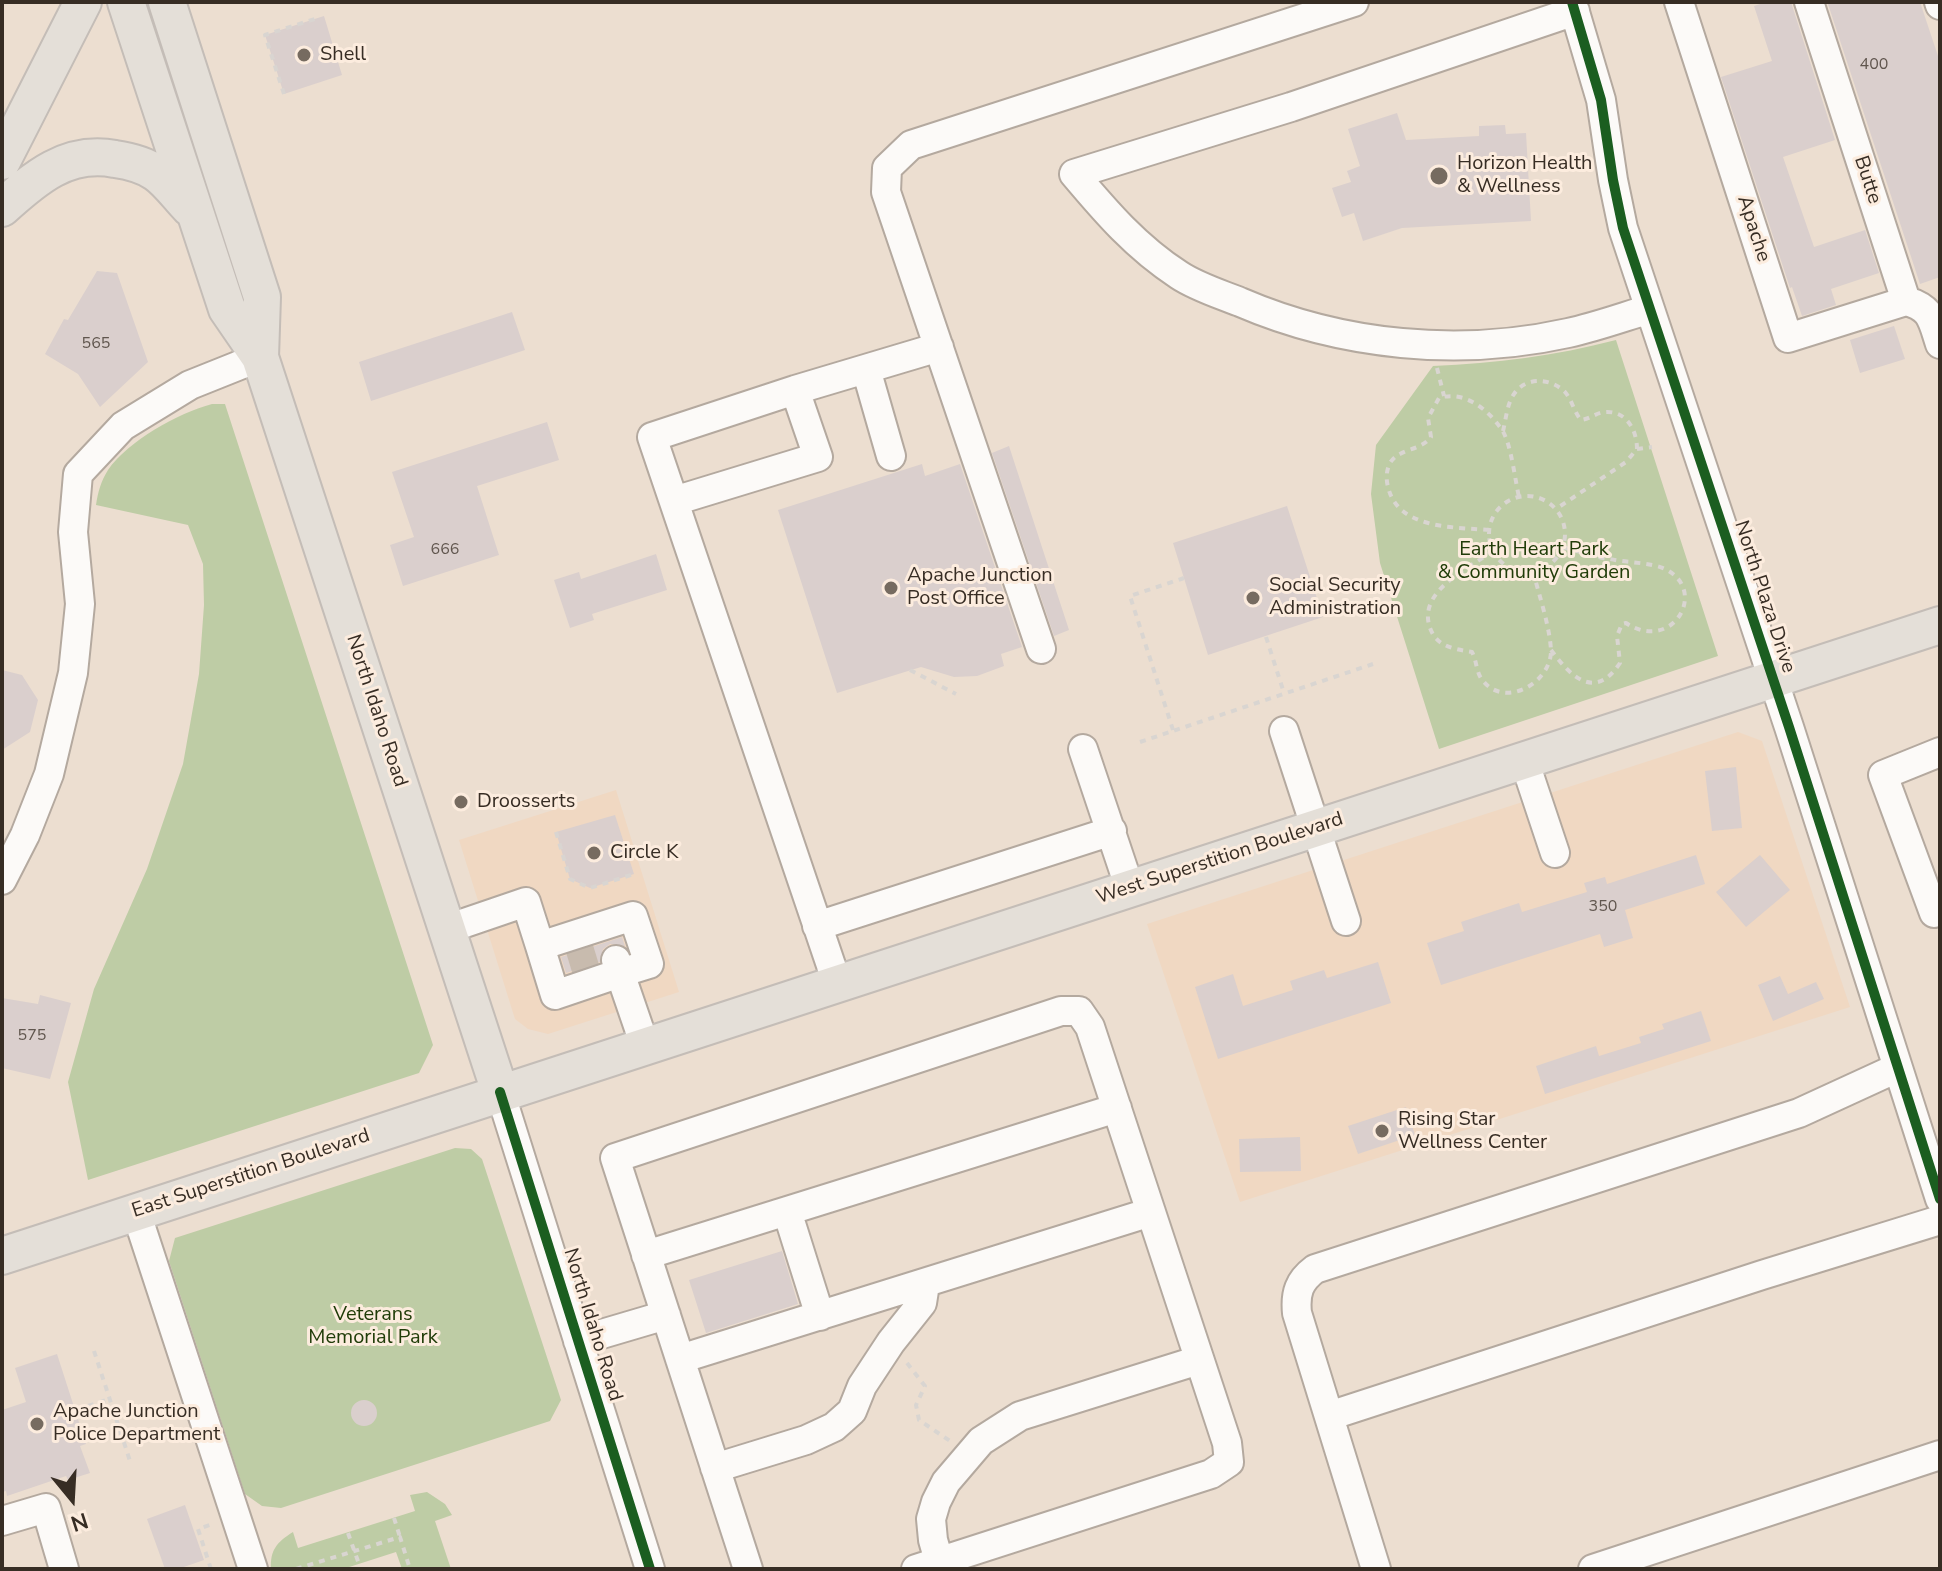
<!DOCTYPE html>
<style>
body{margin:0}
#map{position:relative;width:1942px;height:1571px;overflow:hidden;background:#ecded0;font-family:"Nunito Sans",sans-serif}
canvas{display:block}
.frame{position:absolute;inset:0;border:4px solid #372d24;pointer-events:none}
.north{position:absolute;left:32px;top:1459px;width:80px;height:80px;-webkit-text-stroke:6px #fcecde;paint-order:stroke;rotate:162deg;font-size:22px;font-weight:700;line-height:32px;text-align:center;color:#372d24}
.north::after{content:'';display:block;margin:auto;width:28px;height:36px;background:#372d24;clip-path:polygon(50% 0,100% 100%,50% 72%,0 100%)}
</style>
<div id="map">
<canvas width="1942" height="1571"></canvas>
<div class="frame"></div>
<div class="north">N</div>
</div>
<script>
const c = document.querySelector('canvas').getContext('2d');
c.lineJoin = 'round';
function fill(path, color) {
  c.fillStyle = color;
  c.fill(path, 'evenodd');
}
function trace(path, color, width, dash) {
  c.strokeStyle = color;
  c.lineWidth = width;
  c.lineCap = dash ? 'butt' : 'round';
  c.setLineDash(dash || []);
  c.stroke(path);
}
function label(font, color, halo, rows, align = 'center') {
  c.font = font + ' "Nunito Sans",sans-serif';
  c.lineWidth = 6;
  c.setLineDash([]);
  c.textBaseline = 'middle';
  c.strokeStyle = halo;
  c.fillStyle = color;
  for (const [text, x, y, turn = 0] of rows) {
    c.save();
    c.translate(x, y);
    c.rotate((+turn || 0) * Math.PI / 180);
    c.textAlign = isNaN(turn) ? turn : align;
    if (halo) c.strokeText(text, 0, 0);
    c.fillText(text, 0, 0);
    c.restore();
  }
}
fill(new Path2D(`
 M1738 732 1762 741 1850 1007 1240 1202 1147 924Z
 M616 790 679 992 548 1034 528 1029 515 1019 459 840Z`), '#f0d8c2');
fill(new Path2D(`
 M1616 340 1718 656 1439 749 1380 563 1371 494 1376 445 1433 366C1496 363 1555 356 1616 340Z
 M212 404H225L433 1045 419 1073 88 1180 68 1082 94 989 147 869 183 764 199 674 204 605 203 564 188 525 96 505C98 492 101 481 108 470 128 441 178 413 212 404Z
 M455 1148 471 1149 482 1159 561 1400 550 1421 281 1508 262 1506 245 1494 169 1261 175 1238Z
 M427 1492 445 1504 452 1515 435 1521 451 1569H402L396 1552 343 1569H271C270 1550 277 1542 293 1532L298 1548 415 1511 410 1495Z`), '#becca5');
fill(new Path2D(`
 M1766 2H1791L1835 140 1783 157 1814 247 1865 230 1879 273 1831 289 1836 305 1802 316 1792 287 1790 288 1721 77 1772 61 1754 6Z
 M1835 2H1920L1940 62V277L1920 284 1828 4Z
 M324 16 342 75 284 94 265 35Z
 M1397 113 1406 140 1479 136V126L1505 125 1506 134 1526 133 1531 221 1402 228 1363 241 1354 213 1342 217 1332 188 1351 182 1347 171 1360 166 1348 129Z
 M97 271 117 273 148 362 100 407 78 374 45 354 64 319 68 320Z
 M512 312 525 350 371 401 359 362Z
 M1894 326 1905 359 1860 373 1850 340Z
 M547 422 559 460 477 486 499 555 403 586 390 545 414 537 392 472Z
 M1009 446 1069 630 1054 636 992 453Z
 M922 464 925 476 960 464 1022 647 1001 654 1004 666 977 676 954 677 921 667 837 693 778 510Z
 M1287 506 1323 617 1208 655 1173 543Z
 M656 554 667 590 592 614 594 620 570 628 554 580 579 572 581 579Z
 M2 670 22 675 38 700 30 732 2 750Z
 M1736 767 1742 828 1712 831 1705 771Z
 M615 815 634 874 590 888 570 879 556 832Z
 M1696 855 1705 884 1625 910 1633 938 1604 947 1600 934 1441 985 1427 943 1464 931 1461 922 1519 903 1522 912 1587 892 1584 883 1605 877 1607 884Z
 M1760 855 1790 890 1746 927 1716 892Z
 M622 937 625 946 610 944 603 949 600 962 566 973 561 957Z
 M1378 962 1391 1003 1218 1059 1195 987 1233 974 1243 1006 1293 990 1290 981 1324 970 1327 978Z
 M1780 976 1788 994 1816 982 1824 999 1773 1021 1758 985Z
 M40 995 71 1003 50 1079 2 1068V998L38 1004Z
 M1701 1011 1711 1041 1545 1094 1536 1066 1596 1046 1599 1056 1641 1043 1639 1037 1664 1029 1662 1024Z
 M1406 1107 1415 1135 1358 1154 1348 1126Z
 M1300 1137 1301 1171 1240 1172 1239 1139Z
 M782 1251 798 1304 706 1333 689 1280Z
 M57 1354 86 1444 80 1446 90 1473 68 1480 66 1476 7 1496 6 1491 2 1492V1410L26 1402 15 1368Z
 M351 1413a13 13 0 1 1 26 0a13 13 0 1 1-26 0Z
 M185 1505 204 1560 178 1569H165L147 1519Z`), '#dacfcd');
trace(new Path2D(`
 M579 947 586 970`), '#c8bbae', 28, [28, 14]);
const minor = new Path2D(`
 M1572 2 1601 100 1613 180 1623 228 1789 727 1940 1199
 M1679 2 1788 338 1906 301
 M1809 2 1906 301C1932 308 1932 320 1940 344
 M1939 2 1940 5
 M1575 11 1291 107 1074 174C1106 212 1136 247 1179 275 1197 287 1220 294 1240 302 1342 346 1460 357 1568 333 1596 327 1623 317 1650 309
 M866 369 891 456
 M674 501 818 457 795 390
 M1041 649 886 192 887 168 911 145 1354 2
 M1284 731 1346 921
 M1083 749 1130 889
 M1940 752 1883 775 1934 913 1940 911
 M1524 760 1555 853
 M2 880 25 835 49 774 73 673 80 604 73 532 78 474 123 426 190 385 260 357
 M817 926 1112 831
 M447 929 526 902 540 946 633 916 649 964 620 973 645 1046
 M540 946 555 995 620 973 616 960
 M837 983 652 437 795 390 939 347
 M500 1092 650 1569
 M787 1211 820 1316
 M136 1212 253 1569
 M646 1255 1117 1108
 M578 1341 666 1315
 M680 1359 1151 1212
 M1329 1416 1762 1275 1940 1220
 M715 1468 806 1440 834 1427 852 1411 862 1386 891 1342 922 1303 925 1284
 M2 1521 46 1508 64 1569
 M939 1561 933 1540 931 1519 936 1502 946 1482 981 1441 1020 1416 1199 1360
 M748 1569 615 1158 1061 1011H1079L1090 1027 1227 1443 1229 1462 1211 1474 916 1569
 M1376 1569 1297 1313C1295 1293 1299 1281 1315 1269L1799 1113 1897 1068
 M1593 1569 1940 1455`);
const major = new Path2D(`
 M126 2 227 309 260 357 500 1092
 M167 2 262 297 260 357
 M2 161 83 2
 M2 208C35 178 67 150 115 159 129 161 143 164 156 173 168 181 179 197 190 208
 M2 1256 1940 625`);
trace(minor, '#b4a99f', 32);
trace(major, '#c4bdb7', 40);
trace(new Path2D(`
 M284 94 265 35 318 18
 M1437 368 1444 396
 M1503 431C1506 419 1507 404 1514 394 1526 376 1551 378 1565 392 1572 400 1574 412 1581 420 1590 419 1597 412 1606 412 1627 411 1637 431 1637 449L1626 462 1556 509
 M1637 449 1652 447
 M1489 534a38 38 0 1 1 76 0a38 38 0 1 1-76 0Z
 M1489 530C1456 527 1398 530 1388 487 1386 479 1386 471 1390 463 1399 448 1421 451 1431 437L1428 418 1439 398C1464 390 1488 409 1502 430 1511 443 1515 480 1519 497
 M1493 551C1468 569 1417 591 1430 628 1437 647 1454 649 1472 652 1477 661 1476 673 1483 681 1506 709 1551 682 1551 651 1550 627 1539 595 1533 571
 M1266 637 1284 693
 M1551 650C1571 677 1595 701 1620 663L1617 636 1622 624 1626 623C1673 654 1709 590 1665 569 1650 562 1627 563 1610 559 1594 557 1578 551 1562 547
 M910 670 956 694
 M1173 730 1130 596 1184 578
 M1140 742 1373 664
 M556 832 570 879 590 888 634 874
 M94 1351 130 1461
 M907 1363 925 1386 916 1405 919 1420 950 1441
 M65 1413 110 1399
 M394 1518 400 1537
 M348 1533 359 1564
 M211 1569 198 1529 213 1524
 M296 1569 400 1537 410 1569`), '#d9d5d1', 4, [6, 6]);
trace(minor, '#fcfaf8', 28);
trace(major, '#e4dfd8', 36);
trace(new Path2D(`
 M1572 2 1601 100 1613 180 1623 228 1789 727 1940 1199
 M500 1092 650 1569`), '#1b5e20', 10);
for (const [x, y, r, color] of [
 [304,55,8,"#766b60"],
 [1439,176,10,"#766b60"],
 [891,588,8,"#766b60"],
 [1253,598,8,"#766b60"],
 [461,802,8,"#766b60"],
 [594,853,8,"#766b60"],
 [1382,1131,8,"#766b60"],
 [37,1424,8,"#766b60"]
]) {
  const dot = new Path2D();
  dot.arc(x, y, r, 0, 2 * Math.PI);
  c.fillStyle = color;
  c.fill(dot);
  trace(dot, '#fcecde', 3);
}
label('16px', '#60564e', null, [
 ["400",1874,65],
 ["565",96,344],
 ["666",445,550],
 ["350",1603,907],
 ["575",32,1036]
]);
label('20px', '#372d24', '#fcecde', [
 ["Shell",320,55],
 ["Horizon Health",1457,164],
 ["& Wellness",1457,187],
 ["Apache Junction",907,576],
 ["Post Office",907,599],
 ["Social Security",1269,586],
 ["Administration",1269,609],
 ["Droosserts",477,802],
 ["Circle K",610,853],
 ["Rising Star",1398,1120],
 ["Wellness Center",1398,1143],
 ["Apache Junction",53,1412],
 ["Police Department",53,1435]
], 'left');
label('20px', '#372d24', '#fcecde', [
 ["Butte",1867,180,72],
 ["Apache",1753,229,72],
 ["North Plaza Drive",1764,597,72],
 ["North Idaho Road",376,711,72],
 ["West Superstition Boulevard",1220,859,-18],
 ["East Superstition Boulevard",251,1174,-18],
 ["North Idaho Road",592,1325,73]
]);
label('20px', '#203c08', '#fcecde', [
 ["Earth Heart Park",1534,550],
 ["& Community Garden",1534,573],
 ["Veterans",373,1315],
 ["Memorial Park",373,1338]
]);
</script>
